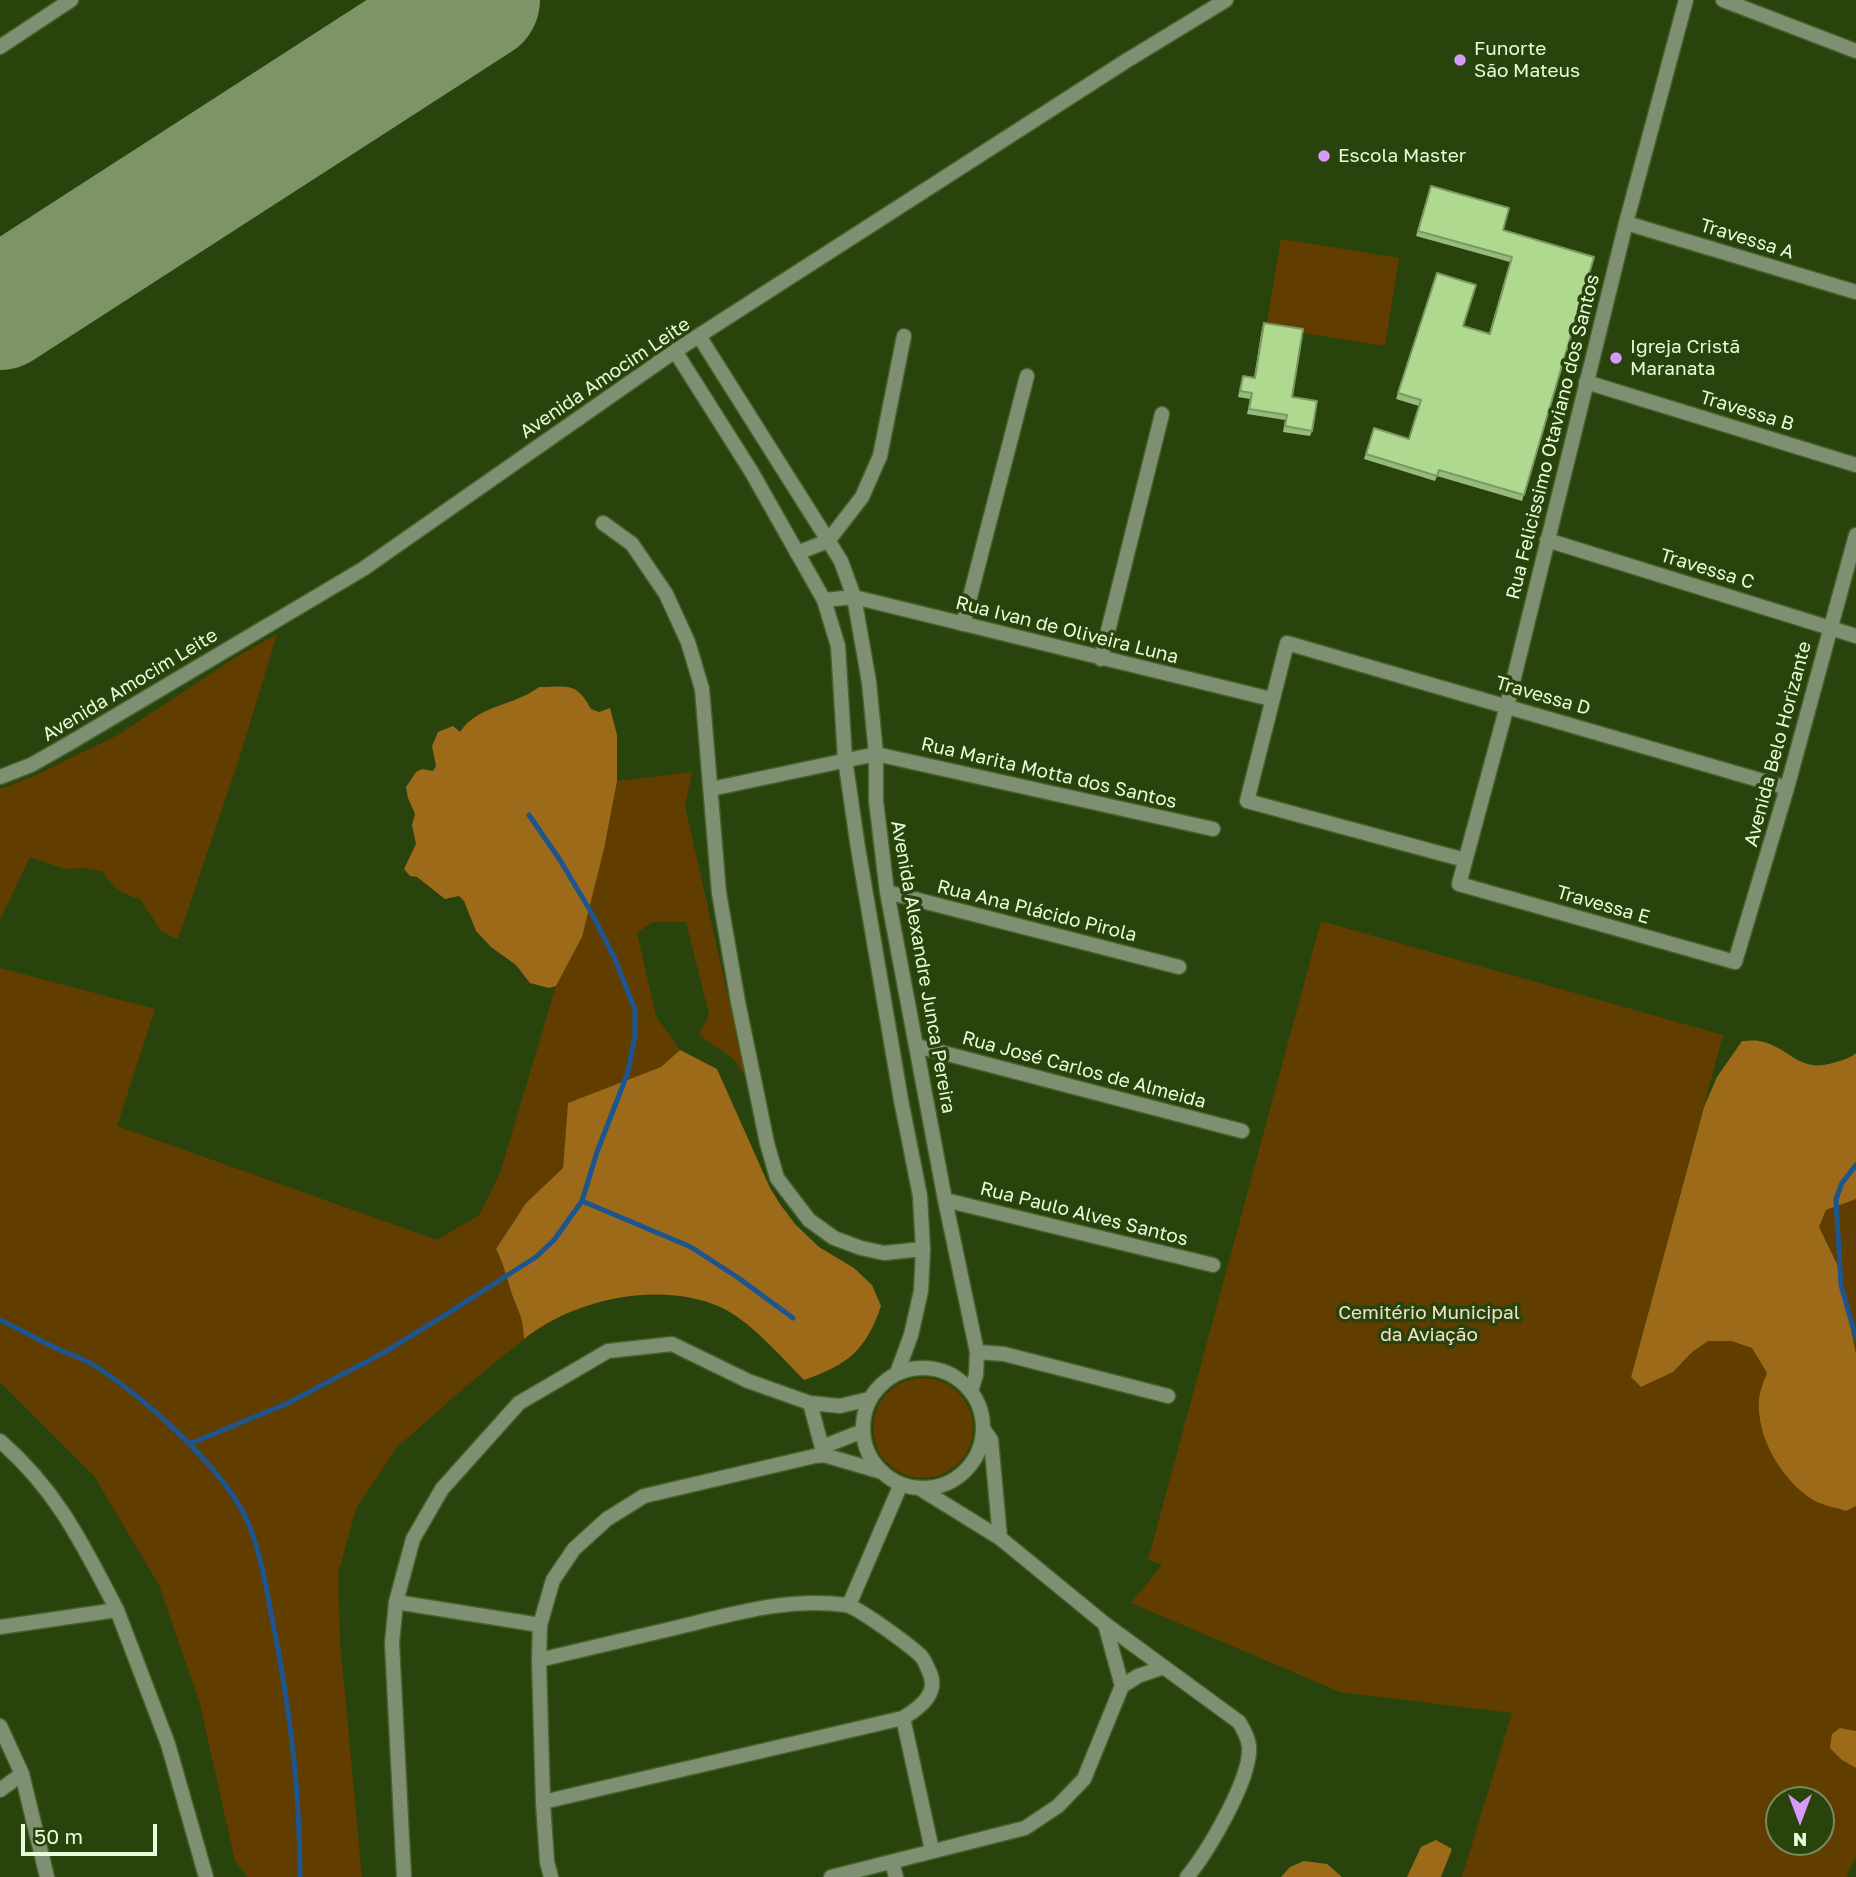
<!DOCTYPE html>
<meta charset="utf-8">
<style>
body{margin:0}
#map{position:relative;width:1856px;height:1877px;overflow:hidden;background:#29430d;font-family:"Golos Text",sans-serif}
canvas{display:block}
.north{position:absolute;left:1765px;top:1786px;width:70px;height:70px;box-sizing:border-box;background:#29430d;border:2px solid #758d5e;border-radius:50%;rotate:180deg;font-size:19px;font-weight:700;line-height:28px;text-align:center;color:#e7fcd8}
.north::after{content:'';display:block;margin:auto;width:24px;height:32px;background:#d69bf9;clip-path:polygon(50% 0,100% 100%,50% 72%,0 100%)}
.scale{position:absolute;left:21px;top:1824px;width:136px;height:32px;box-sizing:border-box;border:4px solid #e7fcd8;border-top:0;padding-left:9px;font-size:21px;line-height:24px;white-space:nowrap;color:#e7fcd8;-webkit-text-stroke:5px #29430d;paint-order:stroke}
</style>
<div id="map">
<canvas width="1856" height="1877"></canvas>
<div class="north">N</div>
<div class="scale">50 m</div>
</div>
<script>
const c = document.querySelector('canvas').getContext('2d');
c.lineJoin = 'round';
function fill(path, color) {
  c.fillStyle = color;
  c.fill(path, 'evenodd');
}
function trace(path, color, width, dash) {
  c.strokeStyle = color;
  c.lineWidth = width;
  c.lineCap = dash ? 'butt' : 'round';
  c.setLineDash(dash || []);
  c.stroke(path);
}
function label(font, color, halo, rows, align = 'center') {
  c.font = font + ' "Golos Text",sans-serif';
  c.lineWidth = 7;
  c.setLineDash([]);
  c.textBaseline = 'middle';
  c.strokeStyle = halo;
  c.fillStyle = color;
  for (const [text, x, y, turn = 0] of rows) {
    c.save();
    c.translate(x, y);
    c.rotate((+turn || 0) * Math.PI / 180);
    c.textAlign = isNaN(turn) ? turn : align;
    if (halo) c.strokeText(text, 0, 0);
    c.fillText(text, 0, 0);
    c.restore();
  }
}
fill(new Path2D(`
 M1281 239 1399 258 1385 346 1266 327Z
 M277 634 239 759 178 939 162 932 140 899C122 894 113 888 103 872L83 868 65 869 30 857 0 920V789L34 776 118 735 233 659Z
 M692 772 685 806 746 1076 732 1058 699 1035 709 1014 686 922H652L637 933 656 1016 680 1050 661 1067 568 1103 563 1168 526 1203 496 1249C504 1264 507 1280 513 1297 520 1316 523 1317 524 1339L464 1388 396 1448 356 1509 338 1574 340 1641 362 1877H248L235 1861 200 1704 159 1585 94 1476 0 1382V968L155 1009 117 1126 437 1240 479 1215 500 1173 556 986 582 937 604 849 617 781Z
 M1321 921 1723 1035 1631 1377 1641 1387 1672 1373 1691 1353 1708 1341H1731L1752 1348 1767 1373 1759 1396V1419L1772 1454 1788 1479 1846 1511 1856 1506V1731L1840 1729 1842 1760 1856 1768V1855L1847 1877H1462L1512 1713 1340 1692 1131 1603 1162 1565 1148 1560ZM1779 1800H1821V1842H1779Z
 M1856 1199V1354L1839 1268 1819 1227 1826 1210Z
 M873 1428a50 50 0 1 1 100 0a50 50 0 1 1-100 0Z`), '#623d00');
fill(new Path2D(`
 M539 687C568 687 576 681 591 709L599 712 610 708 617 735V781L604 849 582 937 556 986 549 988 530 983 516 965 491 947 476 931 464 901 459 896 445 899 417 877 410 876 404 869 416 844 412 825 415 814 408 798 406 787 416 772 422 769 433 771 436 766 432 746 438 732 453 726 460 732C479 704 515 706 539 687Z
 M1742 1041C1747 1041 1754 1040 1759 1041 1791 1047 1798 1075 1836 1062 1844 1060 1850 1058 1856 1053V1199L1826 1210 1819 1227 1839 1268 1856 1354V1506L1846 1511C1835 1507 1820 1505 1810 1498 1780 1477 1756 1436 1759 1399 1760 1390 1764 1381 1767 1373L1752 1348 1731 1341H1708L1691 1353 1673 1372 1641 1387 1631 1377 1704 1107 1717 1077Z
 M680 1050 717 1069 770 1188 780 1204 795 1224 819 1247 854 1268 872 1285 881 1306C866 1350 848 1365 804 1380 780 1356 749 1319 718 1306 658 1281 574 1299 524 1339 523 1317 520 1316 513 1297 507 1280 504 1264 496 1249L526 1203 563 1168 568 1103 661 1067Z
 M1840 1728 1856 1731V1768L1842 1760 1830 1748 1832 1734Z
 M1436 1840 1452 1849 1441 1877H1407L1421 1847Z
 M1304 1861 1327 1864 1342 1877H1281L1290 1867Z`), '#9d6a1a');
trace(new Path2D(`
 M1856 1165 1842 1183 1836 1199 1841 1285 1856 1338
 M582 1201 691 1247 740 1279 793 1318
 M0 1320C21 1330 41 1341 62 1351 75 1356 89 1361 100 1369 148 1401 219 1465 245 1516 259 1545 265 1581 271 1613 289 1700 300 1788 300 1877
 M189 1444 286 1404 383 1353 450 1312 536 1257 554 1240 582 1201 597 1152 628 1072 635 1035V1010L615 959 591 912 560 860 529 815`), '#1d558f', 5);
trace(new Path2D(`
 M0 309 479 0`), '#7c9466', 122);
const minor = new Path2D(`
 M1686 0 1626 223 1507 706 1459 884 1735 962 1787 788 1856 535
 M0 47 71 0
 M1626 223 1856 292
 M699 336 841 561 854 597 869 682 876 754V801L887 892 945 1200 977 1352 976 1375 971 1391
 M675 351 751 471 824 600 838 646 845 759 858 848 901 1100 920 1196 923 1249 921 1291 911 1335 897 1373
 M1586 382 1856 465
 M603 523 632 544 666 594 688 642 702 689 719 893 738 1002 767 1143 777 1178 809 1220 834 1238 861 1248 884 1253 923 1249
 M1547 540 1856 636
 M797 553 828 541 862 497 880 456 904 336
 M824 600 854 597 1271 699
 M963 624 1027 376
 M1101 659 1162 414
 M711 789 876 754 1213 829
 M1465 860 1247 801 1287 643 1787 788
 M887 892 1179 967
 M917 1046 1242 1131
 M945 1200 1213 1265
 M977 1352 1004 1354 1168 1396
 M863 1428a60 60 0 1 1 120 0a60 60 0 1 1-120 0Z
 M810 1403 824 1455
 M984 1430 991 1440 1000 1538
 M0 1441C57 1490 83 1545 117 1610
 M822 1447 863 1431
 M919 1488 1000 1538 1105 1624 1239 1722C1244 1730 1248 1737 1249 1746 1252 1778 1207 1853 1187 1877
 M396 1602 540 1625
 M849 1605 901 1484
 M1105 1624 1122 1686
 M0 1627 117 1610 168 1744 206 1877
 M539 1660C587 1649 635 1637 683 1626 736 1613 791 1597 846 1605 858 1607 909 1645 920 1655 924 1659 926 1664 928 1669 941 1692 921 1707 903 1718L543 1802
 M903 1718 932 1850
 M0 1726 22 1774 47 1877
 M0 1790 22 1774
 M892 1862 896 1877
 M404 1877 392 1643 396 1602 413 1539 442 1489 519 1403 608 1351 672 1344 748 1381 810 1403 840 1406 869 1399
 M551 1877 547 1862 543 1802 539 1660 540 1625 553 1580 574 1549 607 1519 644 1496 815 1456 824 1455 882 1472
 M831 1877 1025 1828 1058 1806 1084 1779 1122 1686 1138 1676 1164 1667`);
const tertiary = new Path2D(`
 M1723 0 1856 51
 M0 777 31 765 68 744 363 569 675 351 1126 61 1226 0`);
trace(minor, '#47612d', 17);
trace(tertiary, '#47612d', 17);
trace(minor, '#7f9072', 14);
trace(tertiary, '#7f9072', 14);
fill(new Path2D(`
 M1429 192 1503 230 1594 257 1522 501 1437 476 1435 481 1364 459 1374 428 1409 439 1419 406 1396 399 1437 273 1463 326 1489 334 1510 262 1416 236Z
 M1264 323 1292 397 1312 431 1310 436 1283 432 1285 420 1247 414 1250 399 1238 397 1243 376 1254 378 1262 328Z`), '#97bb7c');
const building = new Path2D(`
 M1431 186 1509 208 1503 230 1594 257 1524 495 1439 470 1437 476 1366 454 1374 428 1409 439 1421 400 1398 393 1437 273 1476 285 1463 326 1490 334 1512 257 1418 231Z
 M1264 323 1303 329 1292 397 1317 401 1312 431 1285 426 1287 415 1249 409 1252 393 1240 391 1243 376 1255 378Z`);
fill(building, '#b0d990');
trace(building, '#7b9865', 2);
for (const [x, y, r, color] of [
 [1460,60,7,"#d69bf9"],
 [1324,156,7,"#d69bf9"],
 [1616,358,7,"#d69bf9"]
]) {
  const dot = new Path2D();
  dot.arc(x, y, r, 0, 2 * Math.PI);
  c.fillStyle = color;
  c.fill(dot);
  trace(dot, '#29430d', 2.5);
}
label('19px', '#e7fcd8', '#29430d', [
 ["Funorte",1474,49],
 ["São Mateus",1474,71],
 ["Escola Master",1338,156],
 ["Igreja Cristã",1630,347],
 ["Maranata",1630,369]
], 'left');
label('19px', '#e7fcd8', '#29430d', [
 ["Travessa A",1747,239,17],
 ["Avenida Amocim Leite",605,378,-34],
 ["Travessa B",1747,411,17],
 ["Rua Felicissimo Otaviano dos Santos",1553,437,-76],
 ["Travessa C",1707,569,17],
 ["Rua Ivan de Oliveira Luna",1067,630,14],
 ["Avenida Amocim Leite",130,685,-31],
 ["Travessa D",1543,696,16],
 ["Avenida Belo Horizante",1778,744,-75],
 ["Rua Marita Motta dos Santos",1049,773,13],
 ["Travessa E",1603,905,16],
 ["Rua Ana Plácido Pirola",1037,911,14],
 ["Avenida Alexandre Junca Pereira",923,967,80],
 ["Rua José Carlos de Almeida",1084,1070,15],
 ["Rua Paulo Alves Santos",1084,1214,14]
]);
label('19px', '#f2e1cc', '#29430d', [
 ["Cemitério Municipal",1429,1313],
 ["da Aviação",1429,1335]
]);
</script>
